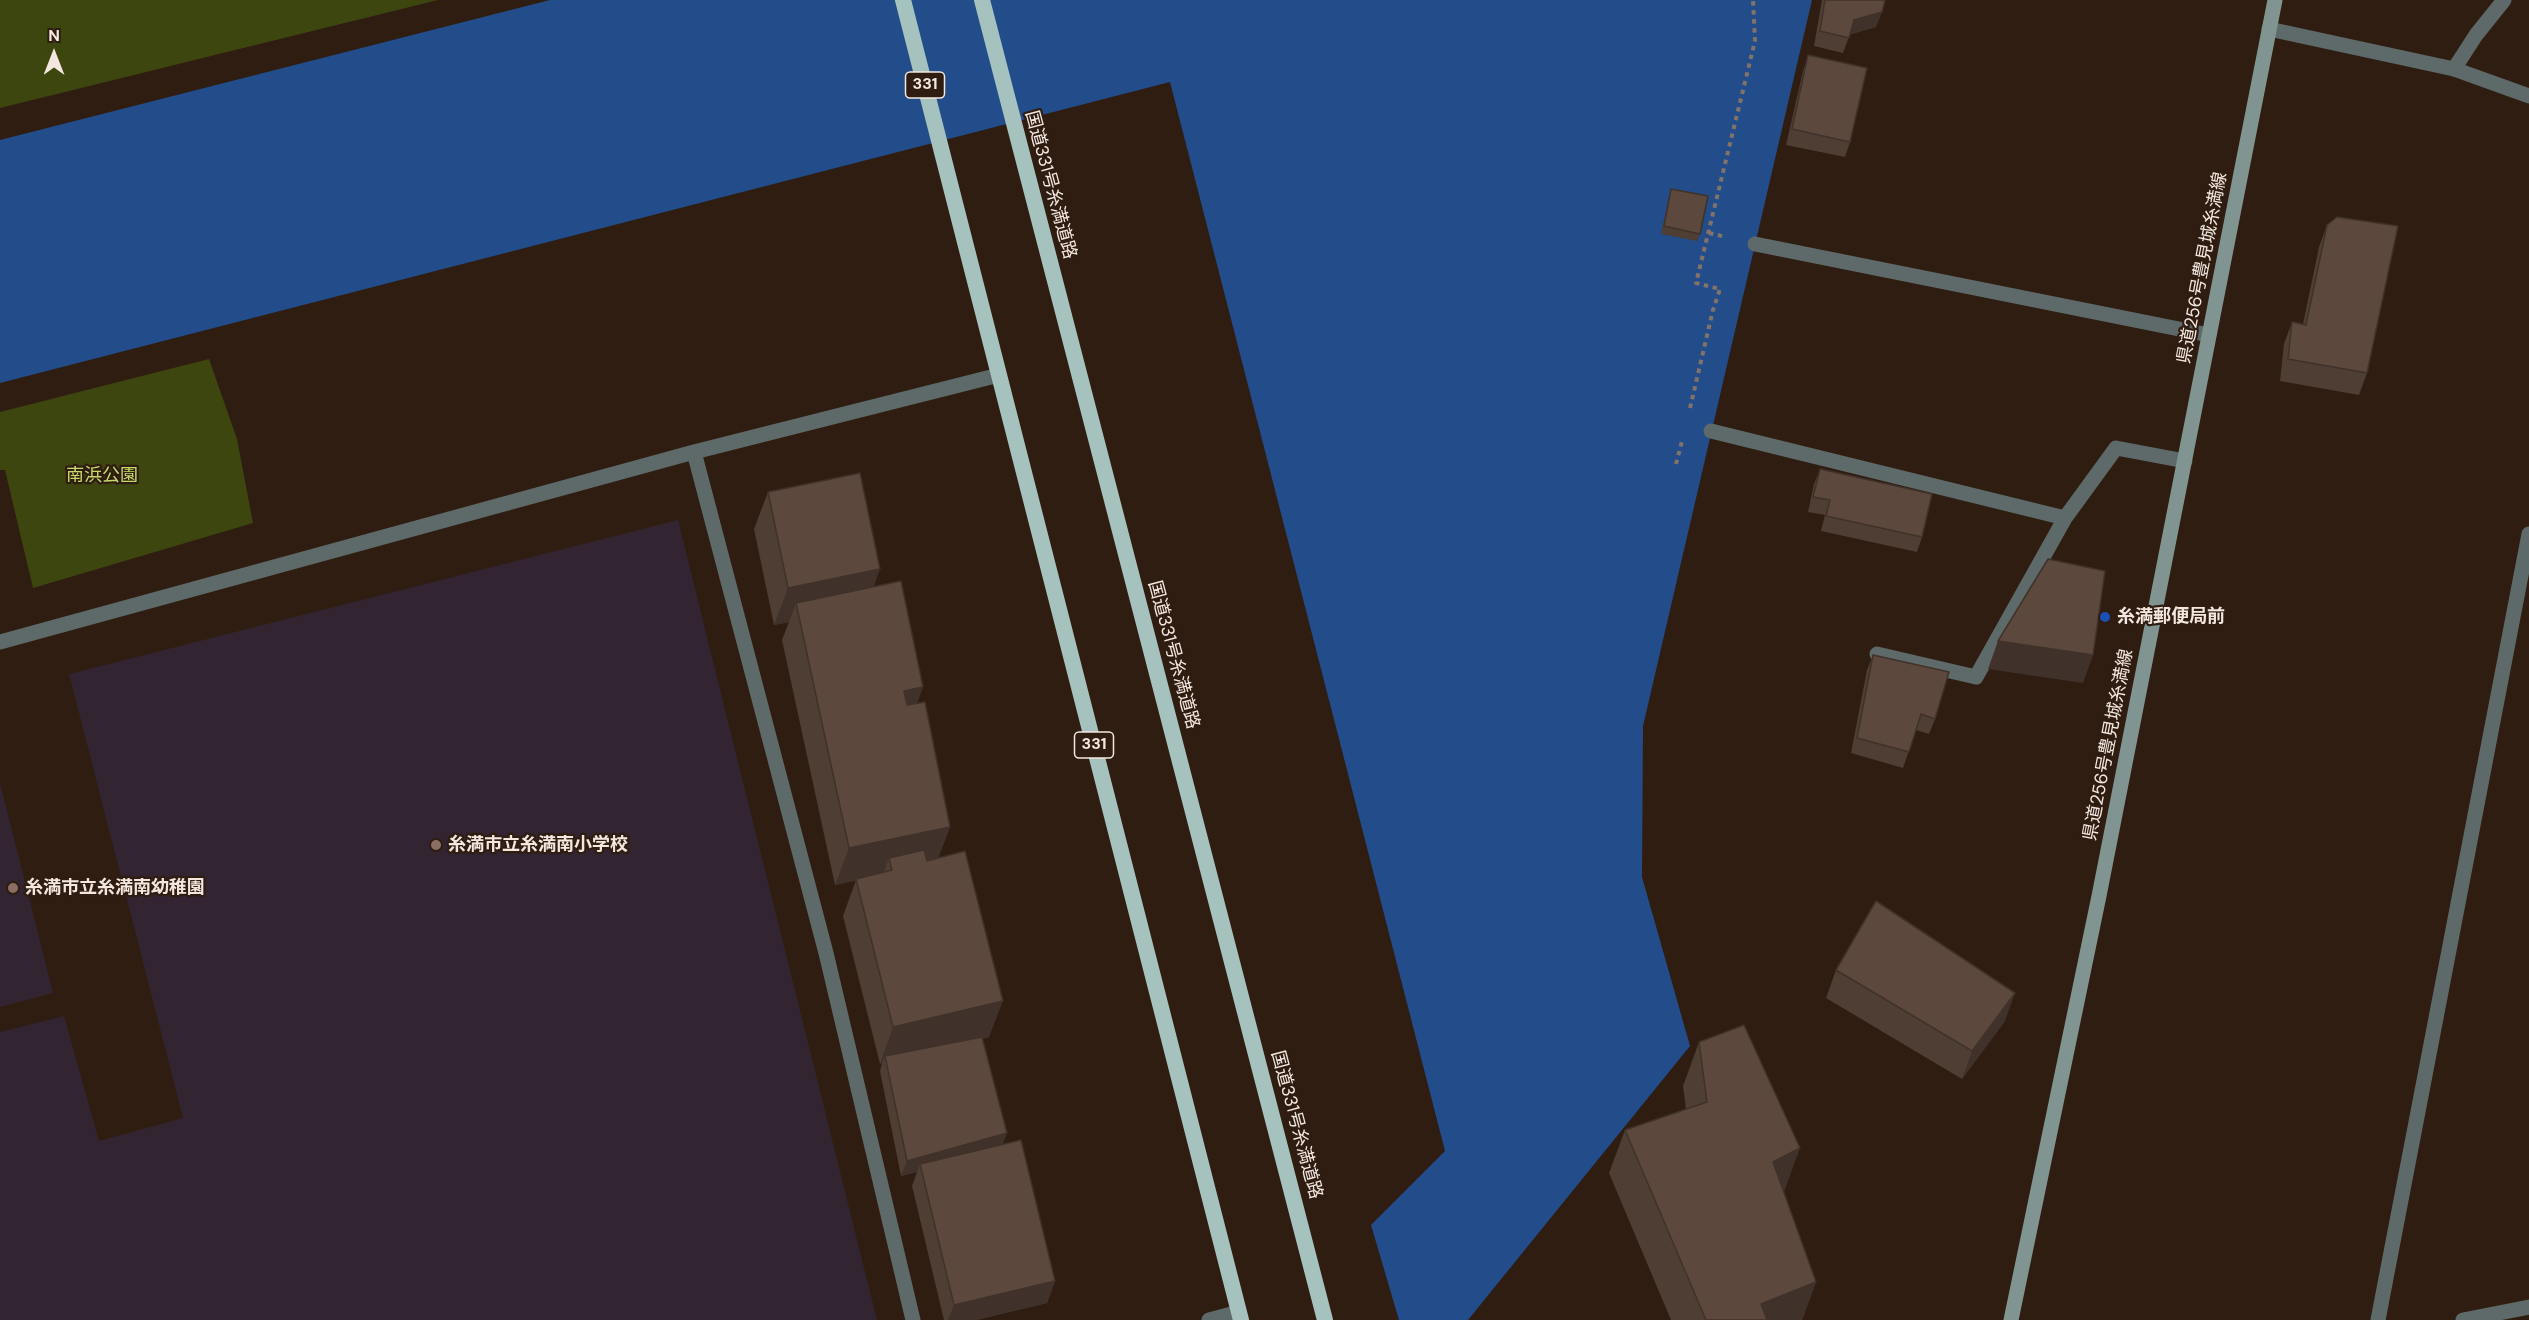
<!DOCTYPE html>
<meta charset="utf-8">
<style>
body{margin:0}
#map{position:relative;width:2529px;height:1320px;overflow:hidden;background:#2f1d12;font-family:"DM Sans",sans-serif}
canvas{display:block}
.north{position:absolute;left:24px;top:24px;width:60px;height:60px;-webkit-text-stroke:4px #2f1d12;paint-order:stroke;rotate:0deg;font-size:16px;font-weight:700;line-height:24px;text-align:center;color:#f3e7df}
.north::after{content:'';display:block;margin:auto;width:21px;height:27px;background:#f3e7df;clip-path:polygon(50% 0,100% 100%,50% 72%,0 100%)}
</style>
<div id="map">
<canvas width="2529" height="1320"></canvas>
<div class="north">N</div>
</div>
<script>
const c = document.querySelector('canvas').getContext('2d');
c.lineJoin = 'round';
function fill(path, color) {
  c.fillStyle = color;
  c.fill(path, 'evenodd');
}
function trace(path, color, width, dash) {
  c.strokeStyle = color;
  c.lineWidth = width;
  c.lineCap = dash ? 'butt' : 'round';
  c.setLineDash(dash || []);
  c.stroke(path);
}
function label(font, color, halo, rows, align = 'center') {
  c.font = font + ' "DM Sans","Noto Sans JP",sans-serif';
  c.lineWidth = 4.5;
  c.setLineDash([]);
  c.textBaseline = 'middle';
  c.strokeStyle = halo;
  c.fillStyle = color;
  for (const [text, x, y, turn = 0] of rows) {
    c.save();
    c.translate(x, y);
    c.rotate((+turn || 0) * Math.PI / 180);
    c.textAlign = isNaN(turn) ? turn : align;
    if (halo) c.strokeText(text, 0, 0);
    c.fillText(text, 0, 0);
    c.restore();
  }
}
fill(new Path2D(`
 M678 520 877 1320H0V1032L64 1016 99 1141 183 1118 69 674Z
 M0 783 53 993 0 1007Z`), '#322430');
fill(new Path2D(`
 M0 0H438L0 108Z
 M209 359 237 439 253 523 33 588 5 470H0V412Z`), '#3e4610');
fill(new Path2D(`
 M550 0H1812L1643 726 1642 877 1690 1046 1468 1320H1399L1371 1225 1445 1151 1170 82 0 383V140Z`), '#224c8a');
trace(new Path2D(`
 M1709 233 1726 237
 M1690 408 1713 310 1720 289 1696 283 1755 41 1753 0
 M1676 464 1682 441`), '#827369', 4, [4.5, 4.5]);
trace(new Path2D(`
 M1755 244 2209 335
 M1711 431 2065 518
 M1877 654 1976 677 2065 518 2116 448 2185 461`), '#5e6a69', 15);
trace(new Path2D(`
 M2454 69 2476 35 2504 0
 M694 452 826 953 913 1320
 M0 642 694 452 999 375
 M2378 1320 2529 534
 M2463 1320 2529 1307`), '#5e6a69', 15);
trace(new Path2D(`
 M2269 29 2454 69 2529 96
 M1209 1320 1239 1312`), '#5e6a69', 15);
trace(new Path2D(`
 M2011 1320 2099 896 2275 0`), '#809491', 15);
trace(new Path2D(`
 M903 0 1241 1320
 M982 0 1325 1320`), '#a6c2be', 16);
fill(new Path2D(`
 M1822 0H1885L1876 27 1850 34 1843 53 1814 46Z
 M1808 55 1850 142 1845 157 1786 145 1803 71Z
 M1671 189 1700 234 1697 241 1661 234 1669 197Z
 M2327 225 2367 373 2359 395 2280 381 2284 344 2292 322 2303 324 2319 247Z
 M1820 469 1922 537 1917 552 1821 531 1825 515 1808 512 1814 484Z
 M768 492 874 587 917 704 950 827 938 858 989 1037 982 1039 1003 1144 1055 1281 1047 1303 976 1320H944L912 1186 917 1172 901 1176 880 1071 882 1063 880 1064 843 916 856 880 835 885 782 640 789 622 774 625 754 529Z
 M1873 655 1935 719 1929 734 1916 730 1903 768 1851 753 1867 670Z
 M1836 970 2005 1021 1962 1079 1826 998Z
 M1699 1042 1784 1192H1783L1816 1282 1802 1320H1671L1609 1173 1625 1130 1686 1109 1683 1086Z`), '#4f3e34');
fill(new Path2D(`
 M1882 12 1876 27 1849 35 1854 20Z
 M880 569 867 606 796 603 789 622 774 625 788 588Z
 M1998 641 2093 655 2083 683 1988 669Z
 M923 687 910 724 904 691Z
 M950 827 936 864 892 870 889 858 883 875 835 885 849 848Z
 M2015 993 2005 1021 1962 1079 1972 1051Z
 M1003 1001 989 1037 886 1062 885 1056 882 1063 880 1064 893 1027Z
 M1007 1133 1001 1149 920 1164 917 1172 901 1176 907 1161Z
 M1800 1148 1784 1192 1757 1206 1773 1162Z
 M1055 1281 1047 1303 976 1320H948L954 1305Z
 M1816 1282 1802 1320H1755L1761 1304Z`), '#40322a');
const building = new Path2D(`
 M1825 0H1885L1882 12 1854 20 1849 38 1820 31Z
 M1808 55 1867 68 1850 142 1792 129Z
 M1671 189 1708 196 1700 234 1664 226Z
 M2337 217 2398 226 2367 373 2288 359 2292 322 2306 325 2327 225Z
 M1820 469 1932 494 1922 537 1826 516 1830 500 1813 497Z
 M860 473 880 569 788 588 768 492Z
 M2048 559 2105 571 2093 655 1998 641Z
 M901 581 923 687 904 691 907 705 925 702 950 827 849 848 796 603Z
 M1873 655 1949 672 1935 719 1921 714 1909 752 1857 738Z
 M924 850 927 861 965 851 1003 1001 893 1027 856 879 892 870 889 858Z
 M1876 901 2015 993 1972 1051 1836 970Z
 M1744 1025 1800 1148 1773 1162 1816 1282 1761 1304 1767 1320H1706L1625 1130 1707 1102 1699 1042Z
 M982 1037 1007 1133 907 1161 885 1056Z
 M1021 1140 1055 1281 954 1305 920 1164Z`);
fill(building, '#5c483c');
trace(building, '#40322a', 1.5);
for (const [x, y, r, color] of [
 [2105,617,6,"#1a4fb4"],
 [436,845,6,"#8d6e63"],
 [13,888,6,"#8d6e63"]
]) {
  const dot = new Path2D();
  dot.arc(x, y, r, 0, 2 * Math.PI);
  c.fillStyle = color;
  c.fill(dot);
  trace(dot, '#2f1d12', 2);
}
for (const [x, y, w] of [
 [925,85,39],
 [1094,745,39]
]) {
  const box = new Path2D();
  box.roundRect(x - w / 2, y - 13, w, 26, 4.5);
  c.fillStyle = '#2f1d12';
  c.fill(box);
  trace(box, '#f3e7df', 1.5);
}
label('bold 16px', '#f3e7df', null, [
 ["331",925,85],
 ["331",1094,745]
]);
label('18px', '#f3e7df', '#2f1d12', [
 ["国道331号糸満道路",1050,185,75],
 ["県道256号豊見城糸満線",2203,268,-79],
 ["国道331号糸満道路",1173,655,75],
 ["県道256号豊見城糸満線",2109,745,-79],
 ["国道331号糸満道路",1296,1125,75]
]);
label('18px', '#c7db68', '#2f1d12', [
 ["南浜公園",102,476]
]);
label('bold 18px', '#f3e7df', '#2f1d12', [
 ["糸満郵便局前",2117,617],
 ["糸満市立糸満南小学校",448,845],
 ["糸満市立糸満南幼稚園",25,888]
], 'left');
</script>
